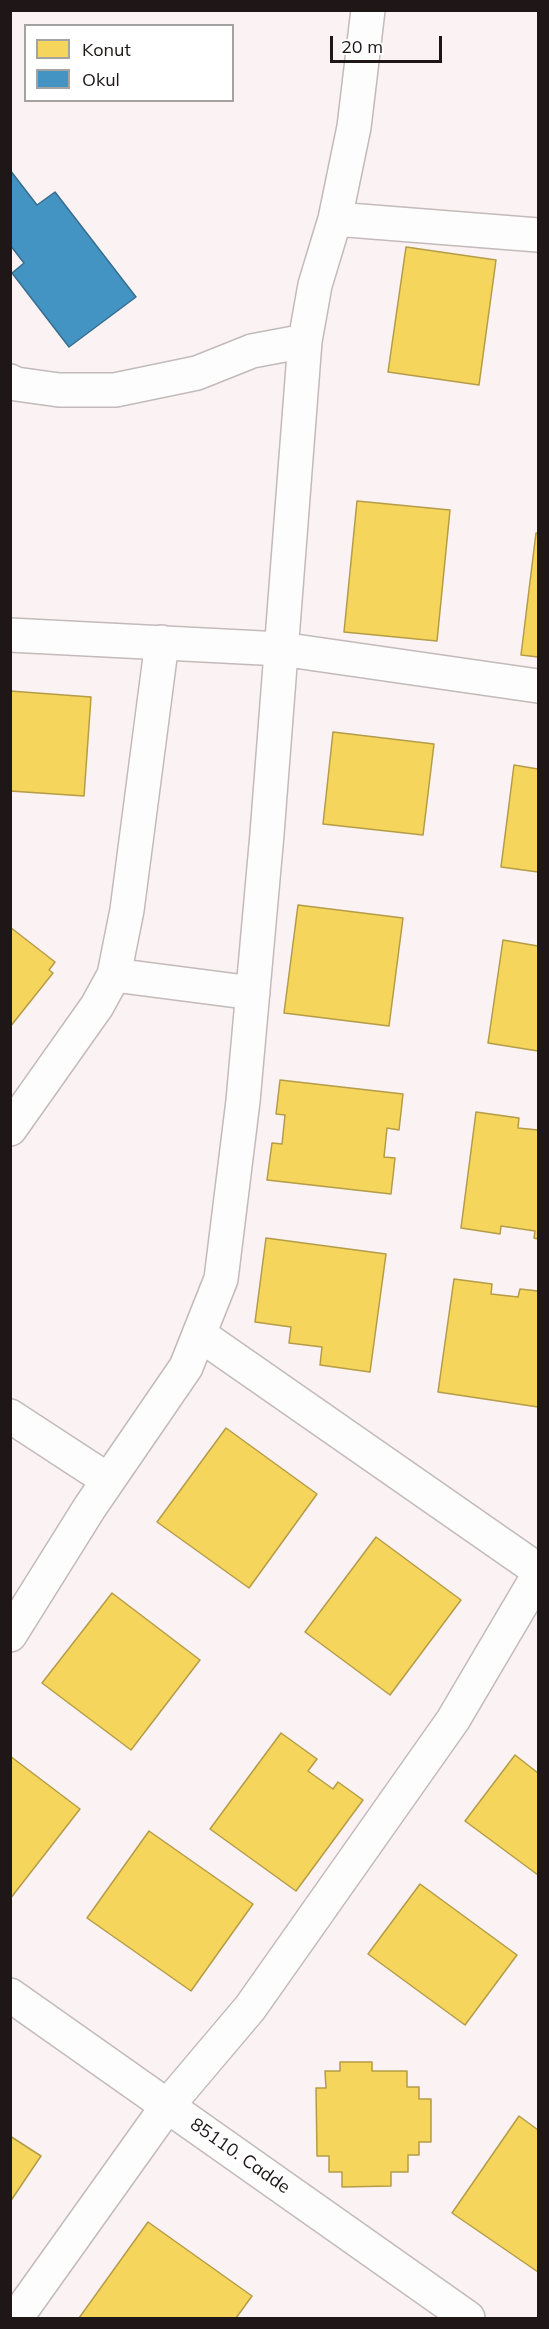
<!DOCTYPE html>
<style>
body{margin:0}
#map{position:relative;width:549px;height:2329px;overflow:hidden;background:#faf2f3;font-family:Mulish,sans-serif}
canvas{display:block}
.frame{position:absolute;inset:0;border:12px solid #1e1617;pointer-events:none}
.legend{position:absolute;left:24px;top:24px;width:210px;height:78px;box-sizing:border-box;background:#fff;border:2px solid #a5a2a2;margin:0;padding:8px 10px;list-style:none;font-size:18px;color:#1e1617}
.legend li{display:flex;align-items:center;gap:12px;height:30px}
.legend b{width:30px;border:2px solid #a5a2a2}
.scale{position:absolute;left:330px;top:36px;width:112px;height:27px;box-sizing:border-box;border:3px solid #1e1617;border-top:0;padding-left:8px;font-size:18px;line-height:21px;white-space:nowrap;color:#1e1617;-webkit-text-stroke:4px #fff;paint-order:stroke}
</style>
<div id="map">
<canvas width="549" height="2329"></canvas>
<div class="frame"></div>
<ul class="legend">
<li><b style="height:16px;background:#f6d55c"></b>Konut</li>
<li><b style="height:16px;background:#4393c3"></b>Okul</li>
</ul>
<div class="scale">20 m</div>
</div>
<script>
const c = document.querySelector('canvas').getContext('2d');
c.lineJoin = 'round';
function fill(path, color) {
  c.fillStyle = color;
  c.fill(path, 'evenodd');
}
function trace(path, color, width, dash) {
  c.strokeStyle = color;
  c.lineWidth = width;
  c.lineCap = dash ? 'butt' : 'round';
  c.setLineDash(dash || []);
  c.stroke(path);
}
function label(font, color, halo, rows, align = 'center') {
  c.font = font + ' Mulish,sans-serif';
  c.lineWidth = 6;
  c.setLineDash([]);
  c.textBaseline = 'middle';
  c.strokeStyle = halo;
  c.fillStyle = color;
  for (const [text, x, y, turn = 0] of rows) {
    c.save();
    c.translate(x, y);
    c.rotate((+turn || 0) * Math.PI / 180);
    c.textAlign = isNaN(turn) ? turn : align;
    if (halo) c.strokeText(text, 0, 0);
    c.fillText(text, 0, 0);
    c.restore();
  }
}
const homes = new Path2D(`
 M406 247 496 260 479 385 388 372Z
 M357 501 450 510 437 641 344 632Z
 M536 533H538V657L521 655Z
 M10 691 91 697 84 796 10 791Z
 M333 732 434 744 423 835 323 824Z
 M514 765 538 769V872L501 867Z
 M298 905 403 918 389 1026 284 1013Z
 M10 927 55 962 49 970 53 973 10 1027Z
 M503 940 538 946V1051L488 1043Z
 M280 1080 403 1094 399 1130 387 1128 384 1157 395 1158 391 1194 267 1180 272 1143 282 1144 285 1115 276 1114Z
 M476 1112 519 1118 518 1128 538 1130V1239L534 1238 535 1231 501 1226 500 1234 461 1228Z
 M266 1238 386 1254 370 1372 320 1365 322 1347 289 1343 291 1327 255 1322Z
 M454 1279 492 1284 491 1294 518 1297 520 1289 538 1291V1407L438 1392Z
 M226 1428 317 1494 249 1588 157 1522Z
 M376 1537 461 1600 390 1695 305 1632Z
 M112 1593 200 1660 131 1750 42 1683Z
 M281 1733 317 1759 308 1771 333 1789 338 1782 363 1800 296 1891 210 1829Z
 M515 1755 538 1773V1875L465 1821Z
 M10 1756 80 1809 10 1899Z
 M149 1831 253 1904 191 1991 87 1918Z
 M420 1884 517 1955 465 2025 368 1954Z
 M340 2062H372V2071H407V2087H419V2099H431V2142H419V2155H408V2172H391V2186L342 2187V2172H329V2156H317L316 2088H326L325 2071H340Z
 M519 2116 538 2130V2272L452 2213Z
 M10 2136 41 2156 10 2202Z
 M148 2222 252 2296 236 2318H79Z`);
fill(homes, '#f6d55c');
trace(homes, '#b59c47', 1.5);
const schools = new Path2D(`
 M10 170 37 205 55 192 136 297 69 347 12 273 24 263 10 245Z`);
fill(schools, '#4393c3');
trace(schools, '#386e8f', 1.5);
const minor = new Path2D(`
 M335 219 538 235
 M10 381 16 384 59 390H115L197 373 252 351 305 341
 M10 635 281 649 538 686
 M114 975 253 993
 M10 1129 97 1006 114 975 127 910 162 642
 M199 1334 538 1570
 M10 1416 108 1480
 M10 1635 90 1507 186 1367 221 1279 243 1101 267 834 305 341 315 285 335 219 354 127 368 10
 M16 2318 168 2105 250 2008 453 1720 538 1576`);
const tertiary = new Path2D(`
 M10 1995 468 2318`);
trace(minor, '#c2babb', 36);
trace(tertiary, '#c2babb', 36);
trace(minor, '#fefdfd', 33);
trace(tertiary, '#fefdfd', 33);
label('18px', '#1e1617', '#fff', [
 ["85110. Cadde",240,2156,35]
]);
</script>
